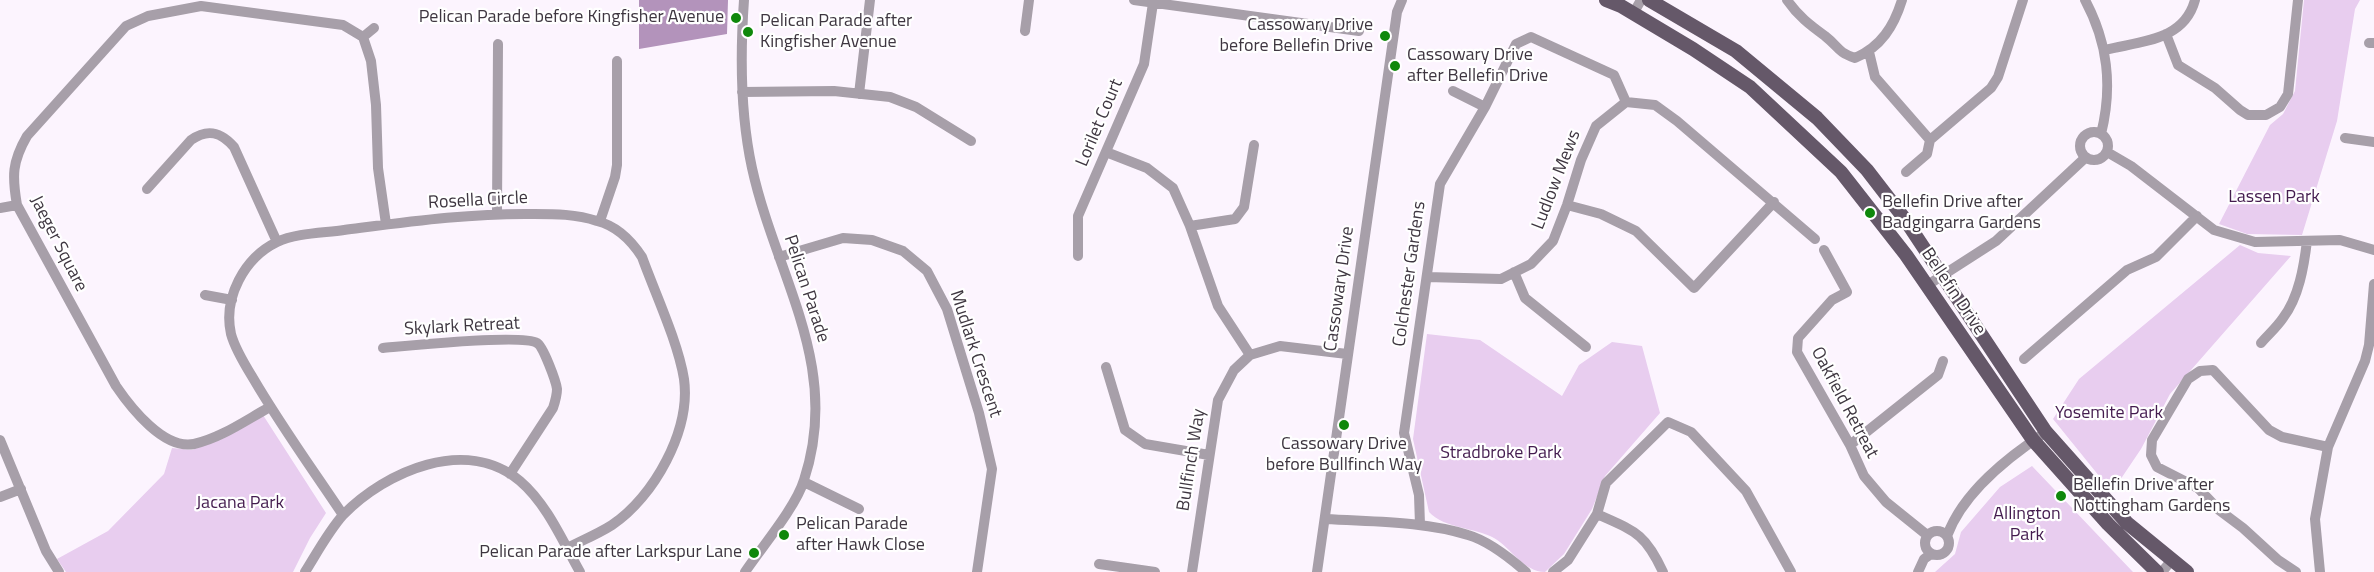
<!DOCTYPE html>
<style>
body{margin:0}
canvas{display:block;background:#fcf4fe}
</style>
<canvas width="2374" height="572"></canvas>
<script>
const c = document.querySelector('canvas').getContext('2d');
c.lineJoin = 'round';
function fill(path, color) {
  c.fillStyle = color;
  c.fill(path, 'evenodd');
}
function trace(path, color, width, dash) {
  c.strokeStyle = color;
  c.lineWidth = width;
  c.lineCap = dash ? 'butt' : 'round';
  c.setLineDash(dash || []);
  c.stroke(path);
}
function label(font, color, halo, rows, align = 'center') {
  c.font = font + ' "Titillium Web",sans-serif';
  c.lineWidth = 4.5;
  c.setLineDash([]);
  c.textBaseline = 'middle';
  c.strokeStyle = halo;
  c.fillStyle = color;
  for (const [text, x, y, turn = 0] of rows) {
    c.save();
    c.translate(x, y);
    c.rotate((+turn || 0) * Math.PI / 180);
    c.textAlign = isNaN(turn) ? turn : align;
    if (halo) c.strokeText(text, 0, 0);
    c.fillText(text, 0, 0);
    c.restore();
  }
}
fill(new Path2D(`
 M2304 0H2360L2355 9 2337 121 2302 235 2247 234 2219 224 2270 125 2283 114 2295 91Z
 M2240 245 2258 253 2291 256 2170 394 2141 449 2112 492 2053 419 2079 379Z
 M1427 334 1480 340 1562 396 1579 365 1612 342 1642 346 1660 413 1605 476 1592 509 1564 554 1545 572C1524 572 1511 548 1494 538 1474 527 1445 529 1429 512L1413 439Z
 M263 415 326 513 310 538 293 572H66L57 559 108 531 164 474 172 448 192 450 224 437Z
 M2032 466 2133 572H1935L1955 554 1961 532 2000 487Z`), '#e8cdef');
fill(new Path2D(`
 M639 0H728L727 34 639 49Z`), '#b393bb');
trace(new Path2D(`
 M744 0C740 56 740 113 752 168 776 277 842 365 804 480 796 507 761 548 745 572
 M1134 0 1359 31
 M1787 0C1798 16 1810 25 1825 36 1839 47 1837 52 1855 58 1881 47 1894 26 1902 0
 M2085 0C2108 43 2113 86 2101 134
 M1633 14 1641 0
 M1025 31 1029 0
 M2166 34 2178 65 2215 88 2240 110 2248 115H2266L2280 107 2288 94 2298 0
 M363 37 374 28
 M2369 43H2374
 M2105 50C2141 41 2184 41 2195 0
 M1869 52 1875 77 1930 140 1991 88 1998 77 2023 0
 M1453 91 1485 107
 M742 92 834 91 890 97 916 107 971 141
 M859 94 870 0
 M2080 146a14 14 0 1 1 28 0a14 14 0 1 1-28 0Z
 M2345 138 2374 142
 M1106 152 1147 168 1173 188 1190 226 1218 306 1250 355
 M2107 152 2131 166 2214 230 2255 242 2340 240 2374 250
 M1906 172 1927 154 1930 140
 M147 189 191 140C208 128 221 132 234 147L277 242
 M1567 205 1601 214 1636 231 1694 288 1774 202
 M0 208 17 205
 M497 214 498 44
 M600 221 615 177 617 165V61
 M1190 226 1235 219 1244 207 1254 145
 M1824 250 1847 292 1832 300 1798 338 1797 352 1850 445 1864 476 1886 502 1927 535
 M1078 256V216L1144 64 1153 3
 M779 257 843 238 872 240 903 251 927 271 947 309 979 413 992 469 977 572
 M1514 272 1525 298 1586 347
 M1427 277 1501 279 1531 264 1553 241 1567 205 1581 160 1596 126 1626 102 1655 105 1677 121 1815 239
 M1926 286 1996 241 2085 158
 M205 295 232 300
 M2261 343C2268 335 2277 327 2283 318 2299 297 2304 266 2307 241
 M383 348C406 346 522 334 537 343 543 346 556 381 557 389 557 396 555 402 553 408L510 474
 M2024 359 2127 270 2156 257 2197 216
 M1106 367 1125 430 1145 444 1209 455
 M270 407C246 420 221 438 194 444 164 450 131 408 116 386L17 205C12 176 12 162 27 136L126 26 148 16 201 6 343 25 363 37 371 61 376 105 378 168 386 224
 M0 440 46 551 59 572
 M1850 445 1938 375 1943 361
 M804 482 859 509
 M0 497 21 489
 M1597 514C1635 531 1645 533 1663 572
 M343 515C313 470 281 426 253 378 245 365 235 349 231 334 223 298 244 258 277 242 296 233 323 233 344 230 407 222 470 213 534 214 555 214 576 214 597 221 617 226 631 240 642 257 655 293 678 342 684 379 691 430 654 497 612 525 598 534 581 541 567 548
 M1326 519C1373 522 1423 521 1468 535 1489 541 1510 558 1526 572
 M1420 525 1419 495 1404 433 1440 184 1485 107 1516 44 1531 37 1614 75 1626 102
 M1925 543a12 12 0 1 1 24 0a12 12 0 1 1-24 0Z
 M1947 536C1963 492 2008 457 2046 432
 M1099 564 1155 572
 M305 572C317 553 328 532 343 515 386 471 466 436 520 481 547 504 563 542 580 572
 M1192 572 1218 400 1234 370 1250 355 1280 346 1347 354
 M1317 572 1397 12 1402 0
 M1553 572 1568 560 1597 514 1606 483 1668 422 1691 432 1746 491 1791 572
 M1918 572 1924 559 1931 554
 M2162 572 2171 561
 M2296 572 2278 560 2243 528 2219 510 2198 488 2157 467 2151 455 2152 440 2188 379 2200 371 2213 370 2269 430 2282 437 2328 447
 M2320 572 2315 519 2328 447 2365 361 2369 345 2374 284`), '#a79fa9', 10);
trace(new Path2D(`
 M1606 0 1621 6 1693 49 1750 87 1841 172 1906 255 2033 440 2108 524 2157 572
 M1649 0 1736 51 1817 118 1867 170 1904 218 2046 432 2127 523 2187 572`), '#655869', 14);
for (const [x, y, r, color] of [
 [736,18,6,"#0f880b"],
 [748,32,6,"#0f880b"],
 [1385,36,6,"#0f880b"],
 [1395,66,6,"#0f880b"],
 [1870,213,6,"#0f880b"],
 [1344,425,6,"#0f880b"],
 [2061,496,6,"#0f880b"],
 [784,535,6,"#0f880b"],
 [754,553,6,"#0f880b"]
]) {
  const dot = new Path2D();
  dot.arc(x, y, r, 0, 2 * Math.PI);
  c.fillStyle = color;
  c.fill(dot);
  trace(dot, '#fff', 2);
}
label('18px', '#3e3640', '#fff', [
 ["Pelican Parade before Kingfisher Avenue",724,18,"right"],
 ["Pelican Parade after",760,22],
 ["Kingfisher Avenue",760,43],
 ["Cassowary Drive",1373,26,"right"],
 ["before Bellefin Drive",1373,47,"right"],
 ["Cassowary Drive",1407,56],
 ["after Bellefin Drive",1407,77],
 ["Bellefin Drive after",1882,203],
 ["Badgingarra Gardens",1882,224],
 ["Cassowary Drive",1344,445,"center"],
 ["before Bullfinch Way",1344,466,"center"],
 ["Bellefin Drive after",2073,486],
 ["Nottingham Gardens",2073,507],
 ["Pelican Parade",796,525],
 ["after Hawk Close",796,546],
 ["Pelican Parade after Larkspur Lane",742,553,"right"]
], 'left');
label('18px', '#3e3640', '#fff', [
 ["Lorilet Court",1100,123,-67],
 ["Ludlow Mews",1557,180,-69],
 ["Rosella Circle",478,201,-3],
 ["Jaeger Square",58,244,63],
 ["Colchester Gardens",1410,274,-82],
 ["Pelican Parade",806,289,72],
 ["Cassowary Drive",1340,289,-82],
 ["Bellefin Drive",1953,292,56],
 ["Skylark Retreat",462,327,-3],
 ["Mudlark Crescent",975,354,72],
 ["Oakfield Retreat",1844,403,62],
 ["Bullfinch Way",1192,460,-81]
]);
label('18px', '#441c4f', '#fff', [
 ["Lassen Park",2274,198],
 ["Yosemite Park",2109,414],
 ["Stradbroke Park",1501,454],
 ["Jacana Park",240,504],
 ["Allington",2027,515],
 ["Park",2027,536]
]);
</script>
